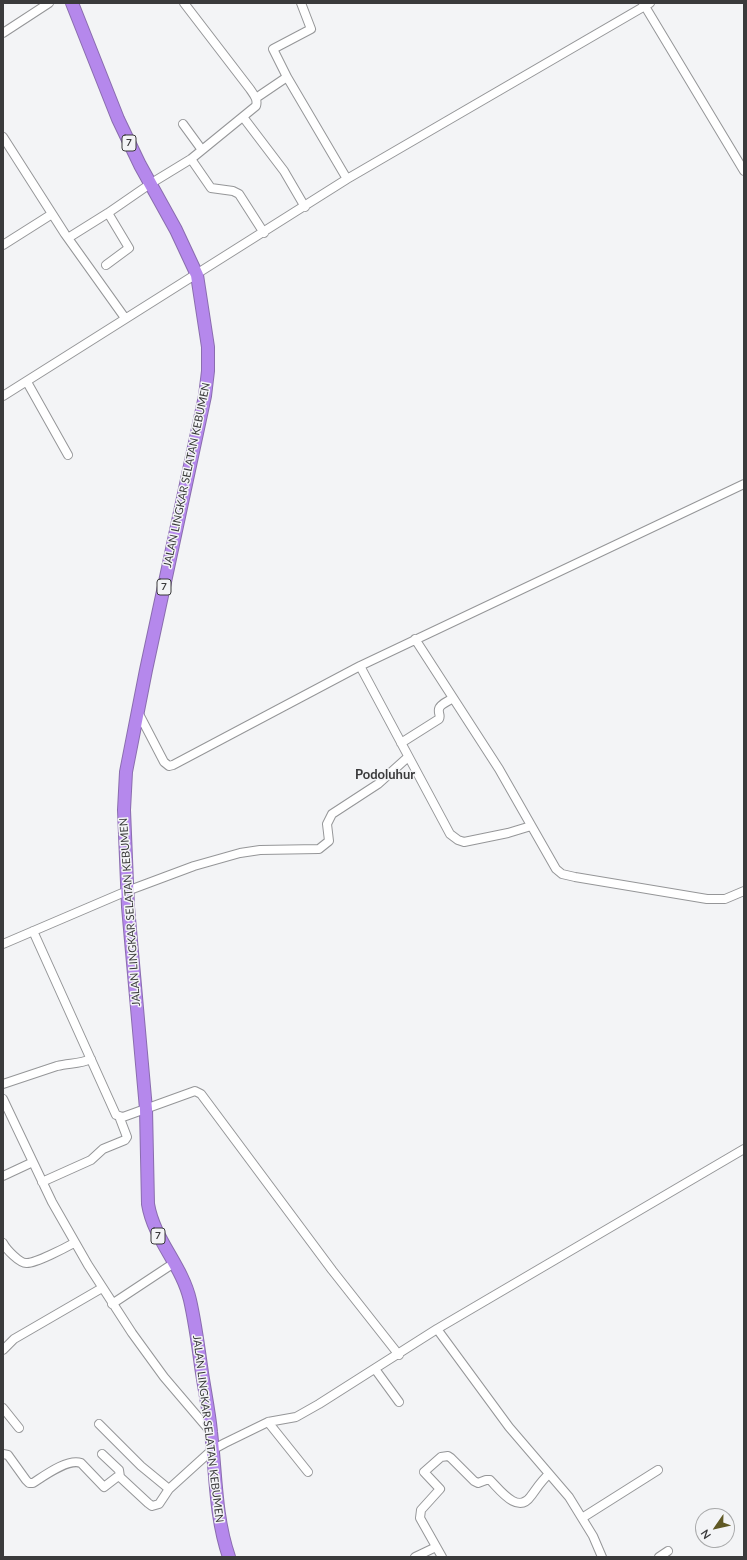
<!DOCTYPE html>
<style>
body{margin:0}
#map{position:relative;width:747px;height:1560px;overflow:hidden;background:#f3f4f6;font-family:Lato,sans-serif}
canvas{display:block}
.frame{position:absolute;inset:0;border:4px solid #3a3a3b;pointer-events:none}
.north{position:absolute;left:695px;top:1508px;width:40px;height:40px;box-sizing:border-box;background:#f3f4f6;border:1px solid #a9aaab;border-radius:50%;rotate:236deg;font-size:11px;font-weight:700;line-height:16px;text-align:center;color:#3a3a3b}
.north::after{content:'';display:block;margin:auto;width:14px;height:18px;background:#605925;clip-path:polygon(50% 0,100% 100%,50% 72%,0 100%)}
</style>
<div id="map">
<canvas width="747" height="1560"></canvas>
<div class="frame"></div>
<div class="north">N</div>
</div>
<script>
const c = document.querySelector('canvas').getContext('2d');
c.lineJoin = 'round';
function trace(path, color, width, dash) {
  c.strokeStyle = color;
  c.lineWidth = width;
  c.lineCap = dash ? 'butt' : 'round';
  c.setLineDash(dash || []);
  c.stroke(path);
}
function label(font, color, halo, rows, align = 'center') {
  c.font = font + ' Lato,sans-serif';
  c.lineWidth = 3;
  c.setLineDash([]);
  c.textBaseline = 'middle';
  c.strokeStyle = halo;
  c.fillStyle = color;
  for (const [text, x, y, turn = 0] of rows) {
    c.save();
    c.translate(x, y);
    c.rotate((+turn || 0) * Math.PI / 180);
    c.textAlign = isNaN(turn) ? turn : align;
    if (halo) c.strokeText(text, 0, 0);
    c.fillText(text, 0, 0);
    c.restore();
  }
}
const minor = new Path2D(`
 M643 3 744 171
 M3 33 49 3
 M287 77 347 179
 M256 98 287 77 273 49 311 29 301 3
 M243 117 284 171 305 207
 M183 124 202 150
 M3 137 65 234 125 318
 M191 159 211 188 233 191 239 194 264 233
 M68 238 108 213 150 184 191 159 256 106C258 99 254 95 250 89L184 3
 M3 245 52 214
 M106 265 129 248 108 213
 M27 382 68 455
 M3 396 347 179 650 3
 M415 639 499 769 556 869 562 874 575 877 707 899H725L744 891
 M360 666 450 834 458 840 464 842 508 833 531 826
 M138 712 164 762 169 766 173 765 360 666 744 484
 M401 743 439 719C441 715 438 714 439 709 440 704 449 701 453 698
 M33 931 116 1115 123 1117 195 1091 201 1094 332 1270 399 1355
 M3 944 127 891 194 866 240 853 260 850 319 849 329 841 327 824 332 814 378 784 408 757
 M3 1084C21 1078 39 1072 57 1066 69 1063 80 1064 91 1059
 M3 1099 52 1202 88 1265 132 1333 164 1377 210 1431
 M3 1176 33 1162
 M42 1182 91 1160 103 1149 125 1140 127 1137 119 1116
 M3 1243C6 1249 20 1264 27 1263 36 1263 65 1248 74 1243
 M112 1304 174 1263
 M437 1329 744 1149
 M3 1350 14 1339 102 1288
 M375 1369 399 1402
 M3 1408 19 1428
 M268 1422 308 1472
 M99 1424 141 1466 169 1489
 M3 1454 8 1455 26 1480 29 1483H33C44 1476 68 1458 81 1463L104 1487 117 1477H120L148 1503 152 1506 159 1504 169 1489 212 1450 225 1443 268 1422 296 1417 319 1404 437 1329 509 1427 569 1497 593 1536 602 1557
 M102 1454 119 1470 120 1477
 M582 1518 658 1470
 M415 1557 436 1547
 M442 1557 420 1518 421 1510 440 1489 424 1472 441 1457 448 1456 451 1458 474 1481 478 1483 486 1480H490C500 1490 518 1515 531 1496 537 1488 541 1481 549 1474
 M659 1557 668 1551`);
const highway = new Path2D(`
 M72 3 118 119 140 165 176 230 197 275 208 347V371L205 396 146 670 126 772 124 810 128 907 146 1109 148 1204C154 1240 182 1265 190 1300 195 1322 198 1344 201 1366 204 1388 209 1410 211 1432 216 1474 215 1516 229 1557`);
trace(minor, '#959698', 10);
trace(highway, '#8a6dae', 14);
trace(minor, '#fff', 8);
trace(highway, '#b588ec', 12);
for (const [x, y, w] of [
 [129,143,14],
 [164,587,14],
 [158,1236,14]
]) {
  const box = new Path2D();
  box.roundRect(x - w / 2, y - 8, w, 16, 3);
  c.fillStyle = '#f3f4f6';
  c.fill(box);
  trace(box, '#3a3a3b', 1);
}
label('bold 10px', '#3a3a3b', null, [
 ["7",129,143],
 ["7",164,587],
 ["7",158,1236]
]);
label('11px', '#3a3a3b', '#f3f4f6', [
 ["JALAN LINGKAR SELATAN KEBUMEN",187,475,-78],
 ["JALAN LINGKAR SELATAN KEBUMEN",130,912,-94],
 ["JALAN LINGKAR SELATAN KEBUMEN",208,1429,83]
]);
label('bold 13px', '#3a3a3b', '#f3f4f6', [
 ["Podoluhur",385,775]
]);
</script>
